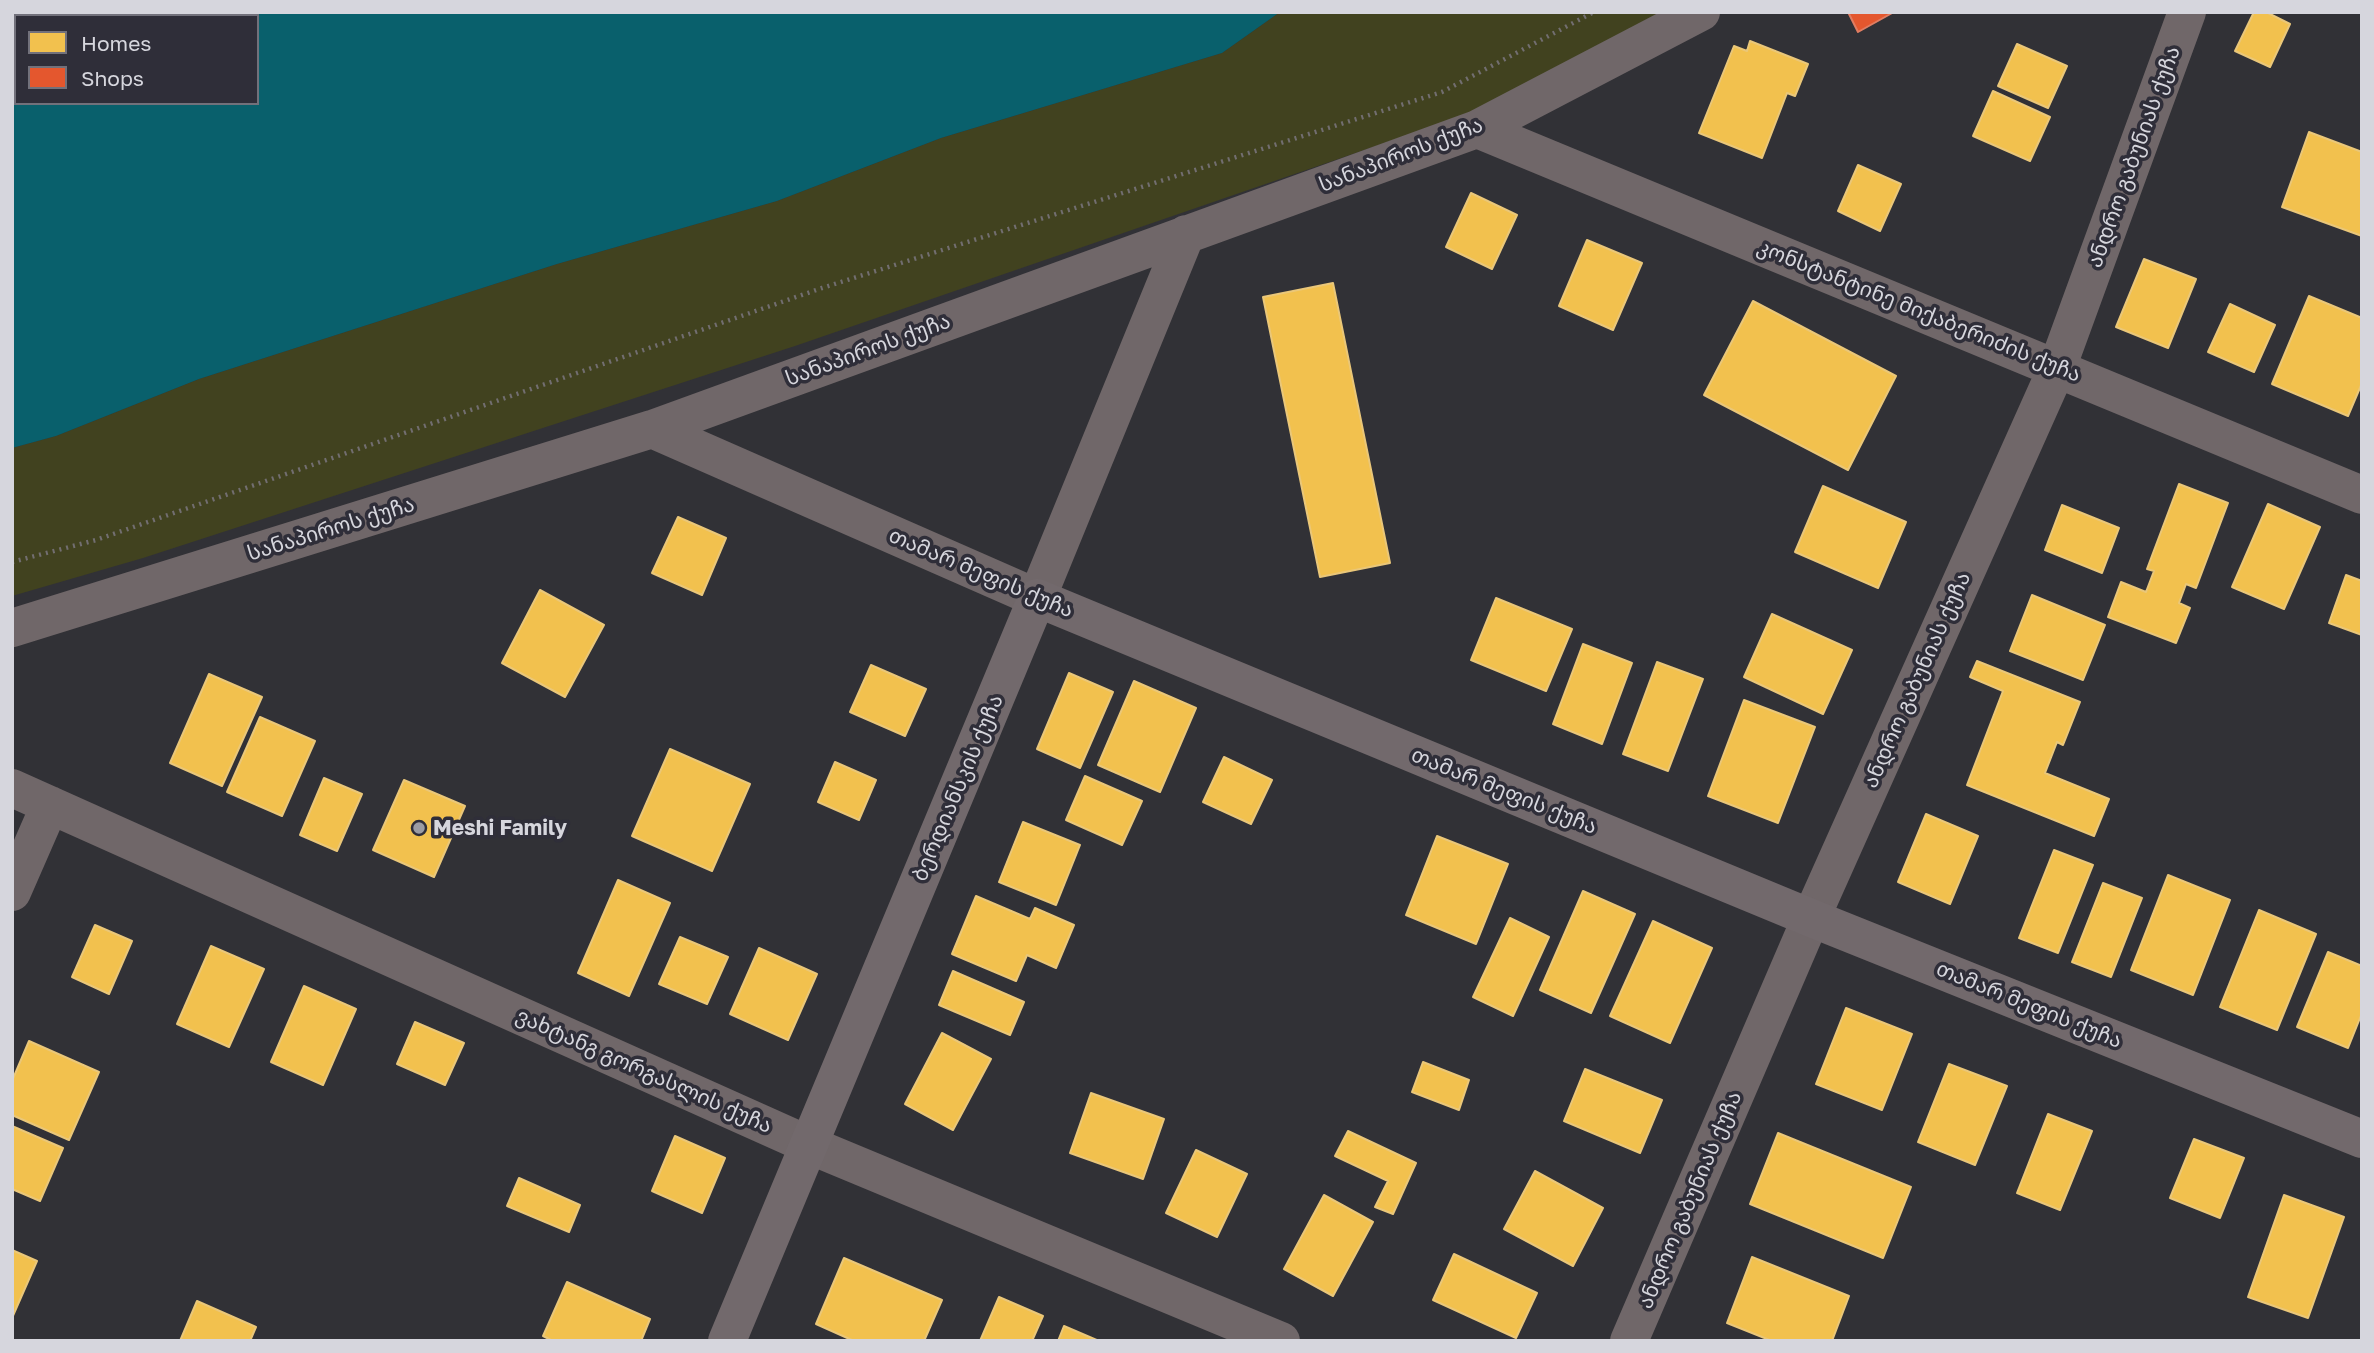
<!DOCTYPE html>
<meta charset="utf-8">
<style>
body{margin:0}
#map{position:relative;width:2374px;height:1353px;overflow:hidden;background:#313136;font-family:"Golos Text",sans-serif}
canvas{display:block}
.frame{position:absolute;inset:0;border:14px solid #d6d6dd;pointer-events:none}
.legend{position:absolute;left:14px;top:14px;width:245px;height:91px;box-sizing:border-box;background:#2f2e39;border:2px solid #72717b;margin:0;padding:9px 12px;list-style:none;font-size:21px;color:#d6d6dd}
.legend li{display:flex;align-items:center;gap:14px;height:35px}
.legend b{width:35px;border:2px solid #72717b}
</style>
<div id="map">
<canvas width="2374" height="1353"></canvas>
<div class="frame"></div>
<ul class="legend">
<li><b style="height:19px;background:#f2c14e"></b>Homes</li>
<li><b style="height:19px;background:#e4572e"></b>Shops</li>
</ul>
</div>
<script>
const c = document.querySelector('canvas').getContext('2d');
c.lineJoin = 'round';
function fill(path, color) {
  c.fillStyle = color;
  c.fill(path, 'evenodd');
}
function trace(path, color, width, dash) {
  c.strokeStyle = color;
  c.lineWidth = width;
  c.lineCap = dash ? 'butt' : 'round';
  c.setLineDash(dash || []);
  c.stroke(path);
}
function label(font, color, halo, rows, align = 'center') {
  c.font = font + ' "Golos Text","Noto Sans Georgian",sans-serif';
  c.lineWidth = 7;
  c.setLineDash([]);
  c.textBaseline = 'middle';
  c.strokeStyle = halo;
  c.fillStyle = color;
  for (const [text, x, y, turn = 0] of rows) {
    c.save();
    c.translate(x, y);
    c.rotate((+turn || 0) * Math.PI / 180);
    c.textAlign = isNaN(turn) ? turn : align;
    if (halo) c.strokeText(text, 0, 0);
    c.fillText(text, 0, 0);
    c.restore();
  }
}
fill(new Path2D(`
 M1280 12H1663L1466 115 795 346 143 558 12 596V448L56 436 199 379 557 264 777 201 941 138 1222 53Z`), '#41421f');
fill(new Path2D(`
 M12 12H1280L1222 53 941 138 777 201 557 264 199 379 56 436 12 448ZM16 16H257V103H16Z`), '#09606c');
const homes = new Path2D(`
 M2254 12H2266L2290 24 2270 67 2235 51Z
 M1750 41 1808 64 1795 96 1787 93 1762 158 1699 133 1734 46 1747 51Z
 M2017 44 2067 66 2048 108 1998 86Z
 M1993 91 2050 117 2030 161 1973 136Z
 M2309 132 2362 152V236L2282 207Z
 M1858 165 1901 184 1880 231 1838 211Z
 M1471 193 1517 215 1492 269 1446 247Z
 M1587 240 1642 263 1613 330 1559 306Z
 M2144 259 2196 279 2168 348 2116 327Z
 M1333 283 1390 563 1320 577 1263 297Z
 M2309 296 2362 318V383L2348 416 2272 384Z
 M1753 301 1896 376 1848 470 1704 395Z
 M2230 304 2275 325 2254 372 2208 352Z
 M2179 484 2228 503 2196 588 2186 584 2179 603 2190 608 2176 643 2108 617 2121 582 2146 592 2154 571 2147 569Z
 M1823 486 1906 522 1878 588 1795 552Z
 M2268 504 2320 527 2284 609 2232 587Z
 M2062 505 2119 528 2102 573 2045 550Z
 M678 517 726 538 702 595 652 573Z
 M2346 575 2362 581V635L2329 623Z
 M540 590 604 625 565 697 502 663Z
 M2032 595 2105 625 2083 680 2010 651Z
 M1496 598 1572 629 1546 691 1471 660Z
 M1772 614 1852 650 1823 714 1744 677Z
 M1583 644 1632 663 1602 744 1553 724Z
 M1977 661 2080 702 2063 745 2057 742 2045 773 2109 799 2094 836 1967 785 2003 691 1970 677Z
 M1657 662 1703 679 1668 771 1623 754Z
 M871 665 926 689 905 736 850 712Z
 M1069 673 1113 692 1080 768 1037 749Z
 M209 674 262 697 222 786 170 763Z
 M1134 681 1196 708 1160 792 1098 765Z
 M1744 700 1815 727 1778 823 1708 796Z
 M260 717 315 741 282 816 227 792Z
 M670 749 750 784 712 871 632 836Z
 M1224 757 1272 780 1251 824 1203 802Z
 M835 762 876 780 859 820 818 802Z
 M1085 776 1142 801 1122 845 1066 820Z
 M324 778 362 794 337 851 300 835Z
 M404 780 465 806 434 877 373 850Z
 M1926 814 1978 836 1950 904 1898 882Z
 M1023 822 1080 845 1056 905 999 882Z
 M1437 836 1508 864 1476 944 1406 915Z
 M2054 850 2093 865 2058 953 2019 938Z
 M2168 875 2230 900 2193 995 2131 970Z
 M618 880 670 903 629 996 578 973Z
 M2103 883 2142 898 2111 977 2072 962Z
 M1583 891 1635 914 1591 1013 1540 990Z
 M976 896 1030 919 1035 908 1074 925 1056 968 1027 955 1016 981 952 954Z
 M2259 910 2316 934 2277 1030 2220 1007Z
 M1510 918 1549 937 1513 1016 1473 997Z
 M1653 921 1712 948 1670 1043 1610 1016Z
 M95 925 132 941 109 994 72 977Z
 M680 937 728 957 707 1004 659 984Z
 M211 946 264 969 229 1047 177 1024Z
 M759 948 817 974 788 1040 730 1014Z
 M2328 952 2362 966V1013L2348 1048 2297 1027Z
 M953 971 1024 1002 1010 1035 939 1005Z
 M304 986 356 1009 323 1085 271 1062Z
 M1846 1008 1912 1034 1882 1110 1816 1084Z
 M415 1022 464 1043 445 1085 397 1064Z
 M942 1033 991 1059 953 1130 905 1104Z
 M29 1041 99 1072 69 1140 12 1115V1081Z
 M1423 1062 1469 1080 1459 1110 1412 1092Z
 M1949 1064 2007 1086 1975 1165 1918 1142Z
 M1585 1069 1662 1100 1640 1153 1564 1121Z
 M1091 1093 1164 1119 1143 1179 1070 1153Z
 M2048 1114 2092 1131 2060 1210 2017 1193Z
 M12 1126 63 1148 40 1201 12 1189Z
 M1348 1131 1416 1163 1393 1214 1375 1207 1388 1181 1335 1156Z
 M1778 1133 1911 1187 1883 1258 1750 1204Z
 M675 1136 725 1158 702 1213 652 1191Z
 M2194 1139 2244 1158 2220 1218 2170 1198Z
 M1196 1150 1247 1174 1217 1237 1166 1213Z
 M1535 1171 1603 1208 1573 1266 1504 1229Z
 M519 1178 580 1205 569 1232 507 1206Z
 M1324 1195 1373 1222 1333 1296 1284 1269Z
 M2284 1195 2344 1217 2308 1318 2248 1297Z
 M12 1250 37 1261 12 1318Z
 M1454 1254 1537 1293 1516 1338 1433 1300Z
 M1752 1257 1849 1296 1832 1341H1772L1727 1323Z
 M844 1258 942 1300 924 1341H854L816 1324Z
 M567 1282 650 1319 641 1341H553L543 1336Z
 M999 1297 1043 1316 1032 1341H980Z
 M197 1301 256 1327 250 1341H180Z
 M1064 1326 1099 1341H1058Z`);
fill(homes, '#f2c14e');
trace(homes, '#eac779', 2);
const shops = new Path2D(`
 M1848 12H1894L1858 32Z`);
fill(shops, '#e4572e');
trace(shops, '#e07d62', 2);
trace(new Path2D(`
 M12 562 96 540 822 288 1442 92 1594 12`), '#726e70', 4.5, [2, 5]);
trace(new Path2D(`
 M1477 129 2362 495
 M652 429 1037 598 1186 234
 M12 628 652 429 1477 129 1701 12
 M12 788 809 1145 1281 1341
 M12 892 50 805
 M1629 1341 1811 918 2057 368 2187 12`), '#706769', 38);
trace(new Path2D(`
 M727 1341 1037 598 1811 918 2362 1139`), '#72696c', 38);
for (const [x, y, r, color] of [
 [419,828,7,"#9c9ca3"]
]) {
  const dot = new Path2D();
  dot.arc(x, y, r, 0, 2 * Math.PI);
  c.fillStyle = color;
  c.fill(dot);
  trace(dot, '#2f2e39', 2.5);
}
label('21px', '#d6d6dd', '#2f2e39', [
 ["სანაპიროს ქუჩა",1401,155,-21],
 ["ანდრო გაბუნიას ქუჩა",2134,157,-70],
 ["კონსტანტინე მიქაბერიძის ქუჩა",1919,311,22],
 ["სანაპიროს ქუჩა",868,350,-20],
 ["სანაპიროს ქუჩა",331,529,-17],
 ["თამარ მეფის ქუჩა",981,573,23],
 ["ანდრო გაბუნიას ქუჩა",1917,680,-66],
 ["ბერდიანსკის ქუჩა",958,788,-67],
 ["თამარ მეფის ქუჩა",1504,791,22],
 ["თამარ მეფის ქუჩა",2029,1005,22],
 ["ვახტანგ გორგასლის ქუჩა",644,1071,24],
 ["ანდრო გაბუნიას ქუჩა",1690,1200,-67]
]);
label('bold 21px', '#d6d6dd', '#2f2e39', [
 ["Meshi Family",433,828]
], 'left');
</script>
